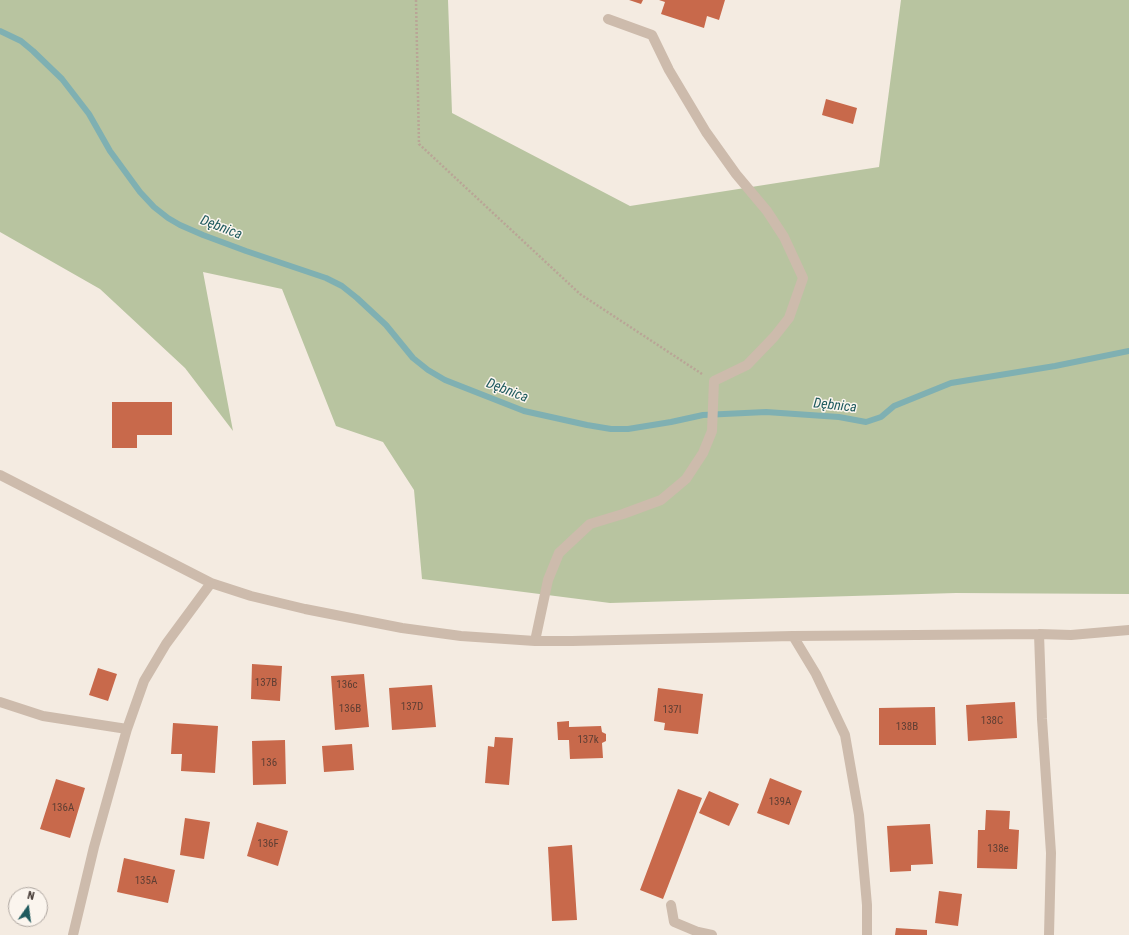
<!DOCTYPE html>
<meta charset="utf-8">
<style>
body{margin:0}
#map{position:relative;width:1129px;height:935px;overflow:hidden;background:#f4ebe1;font-family:"Roboto Condensed",sans-serif}
canvas{display:block}
.north{position:absolute;left:8px;top:887px;width:40px;height:40px;box-sizing:border-box;background:#fbf5ee;border:1px solid #aea6a0;border-radius:50%;rotate:14deg;font-size:11px;font-weight:700;line-height:16px;text-align:center;color:#3b302b}
.north::after{content:'';display:block;margin:auto;width:14px;height:18px;background:#1f5a5e;clip-path:polygon(50% 0,100% 100%,50% 72%,0 100%)}
</style>
<div id="map">
<canvas width="1129" height="935"></canvas>
<div class="north">N</div>
</div>
<script>
const c = document.querySelector('canvas').getContext('2d');
c.lineJoin = 'round';
function fill(path, color) {
  c.fillStyle = color;
  c.fill(path, 'evenodd');
}
function trace(path, color, width, dash) {
  c.strokeStyle = color;
  c.lineWidth = width;
  c.lineCap = dash ? 'butt' : 'round';
  c.setLineDash(dash || []);
  c.stroke(path);
}
function label(font, color, halo, rows, align = 'center') {
  c.font = font + ' "Roboto Condensed",sans-serif';
  c.lineWidth = 3;
  c.setLineDash([]);
  c.textBaseline = 'middle';
  c.strokeStyle = halo;
  c.fillStyle = color;
  for (const [text, x, y, turn = 0] of rows) {
    c.save();
    c.translate(x, y);
    c.rotate((+turn || 0) * Math.PI / 180);
    c.textAlign = isNaN(turn) ? turn : align;
    if (halo) c.strokeText(text, 0, 0);
    c.fillText(text, 0, 0);
    c.restore();
  }
}
fill(new Path2D(`
 M0 0H448L452 113 630 206 879 167 901 0H1129V594L956 593 610 603 422 579 414 490 383 442 336 426 282 289 203 272 233 431 185 368 100 289 0 232Z`), '#b8c4a0');
trace(new Path2D(`
 M0 31 21 41 33 51 62 79 89 114 110 151 140 192 154 207 168 218 180 225 203 235 246 251 326 278 342 286 357 298 386 325 413 358 428 370 445 380 524 411 587 425 611 429H628L671 422 703 415 766 412 839 417 866 422 881 417 894 406 951 383 1055 366 1129 351`), '#7fb0b2', 6);
fill(new Path2D(`
 M629 0H643L641 4Z
 M659 0H725L719 20 707 16 704 28 661 14 665 2Z
 M826 99 857 108 853 124 822 115Z
 M112 402H172V435H137V448H112Z
 M252 664 282 666 280 701 251 699Z
 M98 668 117 674 108 701 89 695Z
 M364 674 369 727 335 730 331 676Z
 M432 685 436 727 392 730 389 688Z
 M658 688 703 694 698 734 664 730 665 723 654 721Z
 M1015 702 1017 738 968 741 966 705Z
 M935 707 936 745H879V708Z
 M569 721V727L601 726 602 732 606 734V741L602 743 603 758 570 759 569 740H558L557 722Z
 M173 723 218 726 215 773 181 771 182 754H171Z
 M495 737 513 738 509 785 485 783 488 746 494 747Z
 M285 740 286 784 253 785 252 741Z
 M352 744 354 770 324 772 322 746Z
 M770 778 802 791 789 825 757 813Z
 M56 779 85 788 70 838 40 829Z
 M678 789 702 798 663 899 640 890Z
 M709 791 739 804 729 826 699 813Z
 M986 810 1010 811 1009 829 1019 830 1017 869 977 868 978 830H985Z
 M185 818 210 822 204 859 180 855Z
 M257 822 288 831 278 866 247 856Z
 M930 824 933 864 911 865V871L890 872 887 826Z
 M572 845 577 920 552 921 548 847Z
 M124 858 175 870 168 903 117 892Z
 M939 891 962 894 958 926 935 923Z
 M896 928 927 930V935H895Z`), '#c8694b');
trace(new Path2D(`
 M416 0 419 144 580 294 702 374`), '#b9a596', 2.5, [2, 2]);
trace(new Path2D(`
 M0 475 211 583 251 596 305 609 402 628 461 636 535 641H572L793 636 1039 634 1071 635 1129 630
 M1039 634 1042 719 1051 853 1049 935
 M793 636 816 674 845 735 859 815 867 905V935
 M535 641 548 580 559 553 590 524 623 514 661 500 686 479 703 453 712 431 714 381 747 365 774 337 789 318 803 278 784 237 767 211 736 174 706 132 669 70 652 35 608 19
 M0 702 43 716 127 729
 M671 905 674 922 698 932 712 935
 M73 935 94 847 127 729 144 681 166 644 211 583`), '#cdbbac', 10);
label('11px', '#5e3e33', null, [
 ["137B",266,683],
 ["136c",347,685],
 ["137D",412,707],
 ["136B",350,709],
 ["137I",672,710],
 ["138C",992,721],
 ["138B",907,727],
 ["137k",588,740],
 ["136",269,763],
 ["139A",780,802],
 ["136A",63,808],
 ["136F",268,844],
 ["138e",998,849],
 ["135A",146,881]
]);
label('italic 14px', '#1f5a5e', '#fbf5ee', [
 ["Dębnica",221,228,21],
 ["Dębnica",507,391,21],
 ["Dębnica",835,406,6]
]);
</script>
